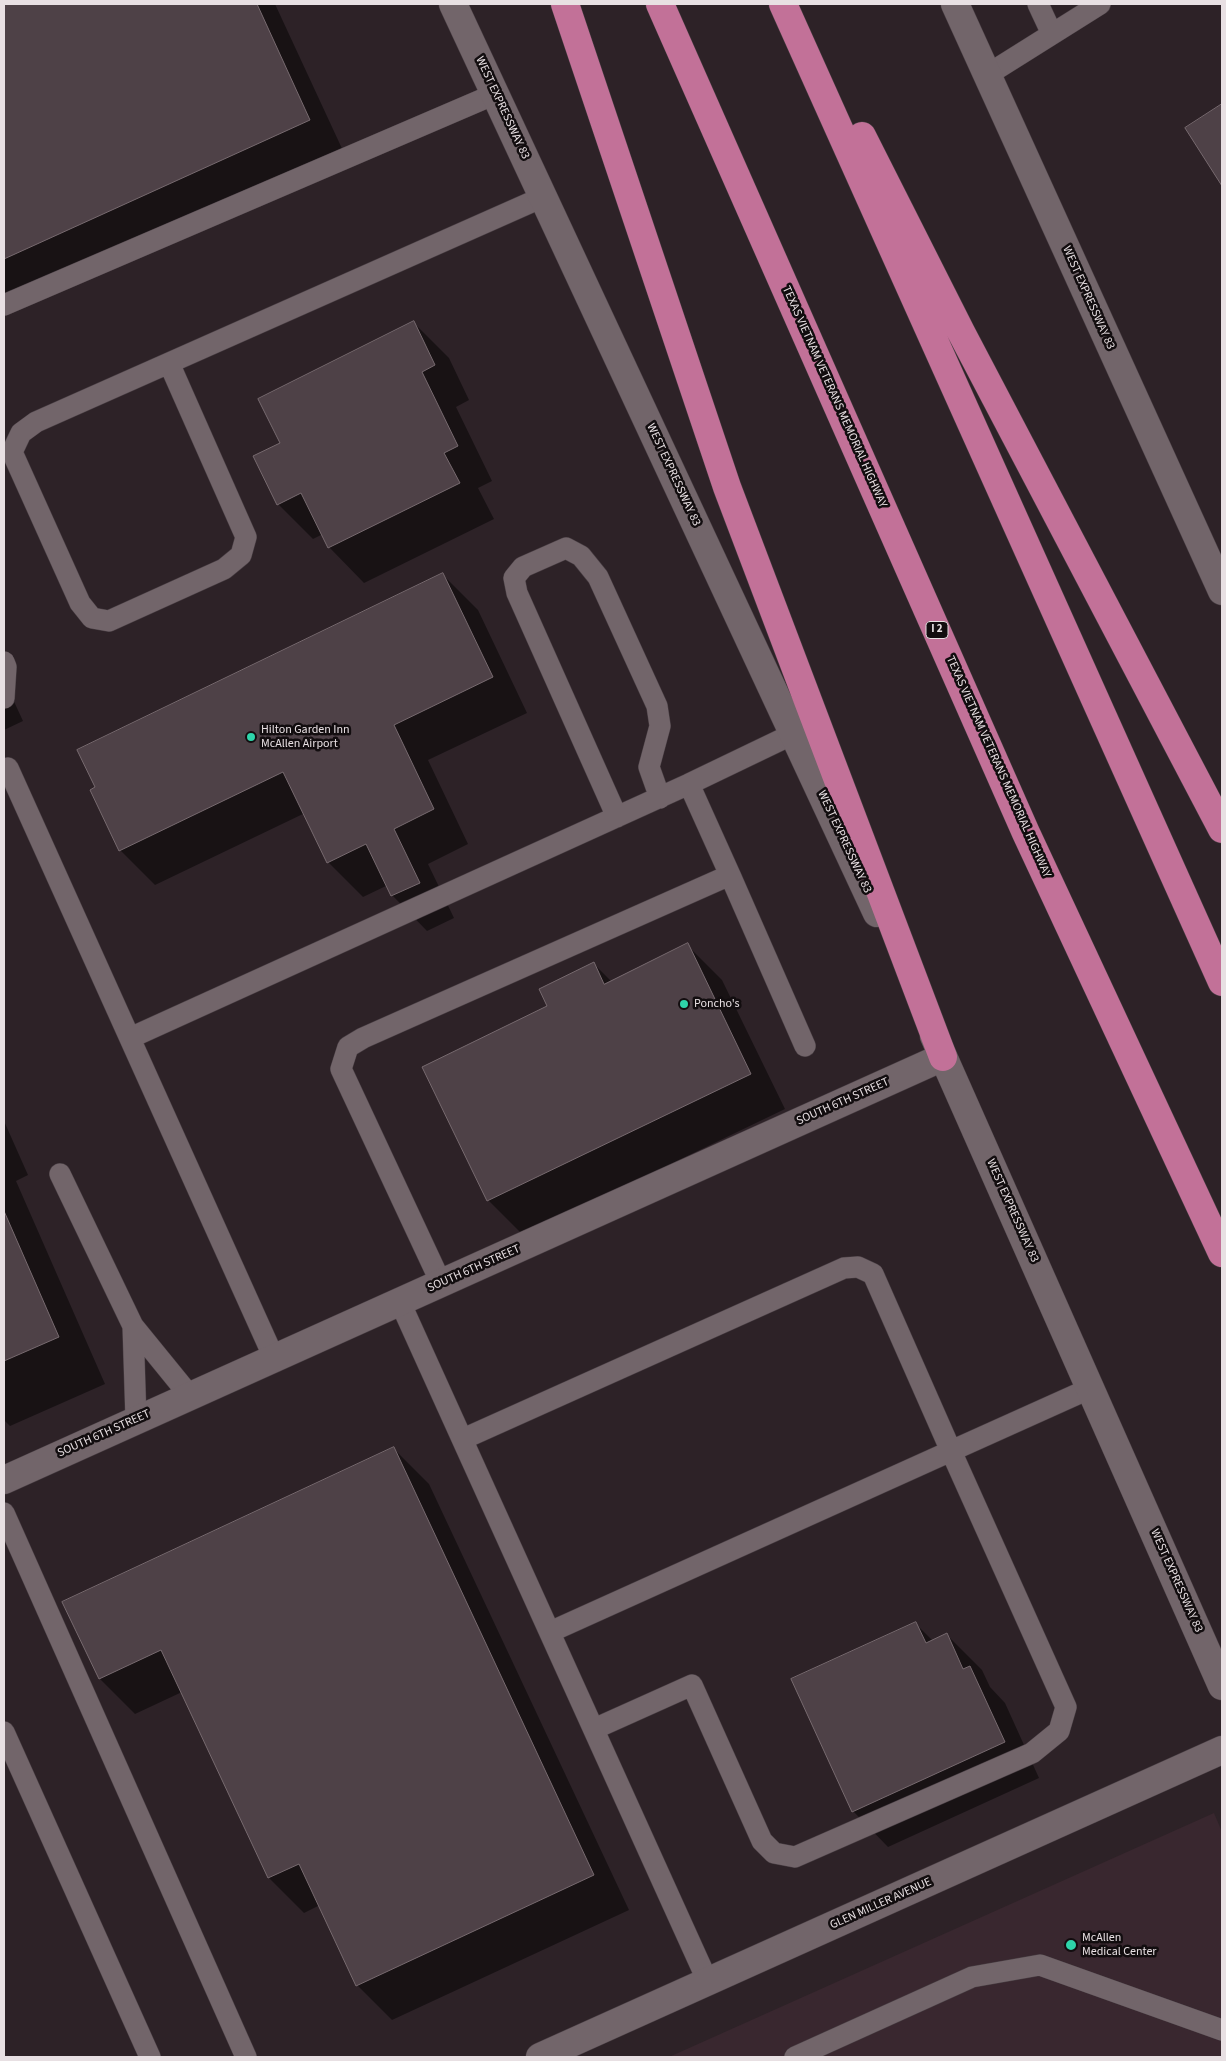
<!DOCTYPE html>
<style>
body{margin:0}
#map{position:relative;width:1226px;height:2061px;overflow:hidden;background:#2d2227;font-family:"Source Sans 3",sans-serif}
canvas{display:block}
.frame{position:absolute;inset:0;border:5px solid #e8e0e3;pointer-events:none}
</style>
<div id="map">
<canvas width="1226" height="2061"></canvas>
<div class="frame"></div>
</div>
<script>
const c = document.querySelector('canvas').getContext('2d');
c.lineJoin = 'round';
function fill(path, color) {
  c.fillStyle = color;
  c.fill(path, 'evenodd');
}
function trace(path, color, width, dash) {
  c.strokeStyle = color;
  c.lineWidth = width;
  c.lineCap = dash ? 'butt' : 'round';
  c.setLineDash(dash || []);
  c.stroke(path);
}
function label(font, color, halo, rows, align = 'center') {
  c.font = font + ' "Source Sans 3",sans-serif';
  c.lineWidth = 5;
  c.setLineDash([]);
  c.textBaseline = 'middle';
  c.strokeStyle = halo;
  c.fillStyle = color;
  for (const [text, x, y, turn = 0] of rows) {
    c.save();
    c.translate(x, y);
    c.rotate((+turn || 0) * Math.PI / 180);
    c.textAlign = isNaN(turn) ? turn : align;
    if (halo) c.strokeText(text, 0, 0);
    c.fillText(text, 0, 0);
    c.restore();
  }
}
fill(new Path2D(`
 M1214 1813 1222 1832V2057H669Z`), '#39272f');
fill(new Path2D(`
 M4 4H275L345 155 4 310Z
 M1222 106V183L1187 129Z
 M414 323 449 358 469 400 456 407 492 481 478 488 494 519 364 583 329 547 323 534 313 539 278 504 281 443Z
 M443 575 478 610 527 713 428 760 468 844 428 864 454 918 427 931 392 895 388 885 363 897 328 862 305 813 155 885 120 850Z
 M4 680 23 721 4 730Z
 M687 945 722 980 785 1109 523 1235 488 1200 549 1007 594 964 612 982Z
 M4 1121 28 1175 16 1181 105 1384 10 1426 4 1420Z
 M394 1449 429 1484 629 1910 392 2020 357 1985 320 1905 304 1913 269 1878 182 1692 135 1714 100 1679Z
 M916 1624 933 1641 947 1635 982 1670 990 1687 1005 1703 1039 1778 888 1847 853 1811Z`), '#0007');
const building = new Path2D(`
 M4 4H257L310 120 4 259Z
 M1222 104V186L1185 128Z
 M414 321 435 365 422 372 458 446 444 453 460 483 328 548 301 493 277 505 253 456 280 443 258 399Z
 M443 573 493 677 394 725 434 809 394 829 420 883 391 896 366 844 327 863 283 772 119 851 90 790 95 787 77 750Z
 M688 943 751 1074 487 1201 422 1067 547 1006 539 989 594 962 604 984Z
 M4 1211 59 1337 4 1361Z
 M394 1447 594 1875 356 1986 299 1864 268 1878 161 1650 99 1679 62 1602Z
 M916 1622 926 1643 947 1633 963 1669 970 1666 1005 1742 852 1812 791 1679Z`);
fill(building, '#4e4147');
trace(building, '#776a6f', 1);
const service = new Path2D(`
 M1038 4 1052 34
 M987 75 1100 4
 M4 305 495 94
 M169 363 246 537 241 555 224 569 109 621 92 618 80 603 12 452 21 433 36 422 543 197
 M4 662 6 667 4 698
 M8 768 274 1358
 M617 817 517 593 514 578 523 567 566 548 581 556 598 577 657 706 660 726 649 767 660 798
 M730 875 805 1046
 M130 1038 689 784
 M60 1174 133 1326
 M441 1283 341 1069 348 1047 363 1038 730 875 689 784 793 734
 M400 1302 708 1982
 M136 1420 133 1326 190 1396
 M463 1439 844 1268 858 1267 873 1274 951 1451 1091 1388
 M4 1513 246 2057
 M550 1632 951 1451 1066 1707 1059 1731 1032 1753 795 1857 774 1853 762 1841 692 1685 594 1729
 M4 1732 150 2057
 M795 2057 972 1977 1040 1965 1222 2030`);
const minor = new Path2D(`
 M4 1480 943 1057
 M540 2057 1222 1750`);
const secondary = new Path2D(`
 M453 4 877 913
 M955 4 1222 591
 M934 1036 1222 1686`);
const motorway = new Path2D(`
 M565 4 727 487 943 1057
 M660 4 1026 833 1222 1253
 M783 4 1222 982
 M862 136 961 332 1222 829`);
trace(service, '#483e43', 22);
trace(minor, '#483e43', 29);
trace(secondary, '#483e43', 29);
trace(motorway, '#483e43', 29);
trace(service, '#72656a', 21);
trace(minor, '#72656a', 28);
trace(secondary, '#72656a', 28);
trace(motorway, '#c27198', 28);
for (const [x, y, r, color] of [
 [251,737,5,"#2ed4aa"],
 [684,1004,5,"#2ed4aa"],
 [1071,1945,6,"#2ed4aa"]
]) {
  const dot = new Path2D();
  dot.arc(x, y, r, 0, 2 * Math.PI);
  c.fillStyle = color;
  c.fill(dot);
  trace(dot, '#120d0f', 2);
}
for (const [x, y, w] of [
 [937,630,22]
]) {
  const box = new Path2D();
  box.roundRect(x - w / 2, y - 8.5, w, 17, 4);
  c.fillStyle = '#120d0f';
  c.fill(box);
  trace(box, '#e8e0e3', 1);
}
label('bold 11px', '#e8e0e3', null, [
 ["I 2",937,630]
]);
label('12px', '#e8e0e3', '#120d0f', [
 ["WEST EXPRESSWAY 83",502,108,65],
 ["WEST EXPRESSWAY 83",1088,298,66],
 ["TEXAS VIETNAM VETERANS MEMORIAL HIGHWAY",834,397,66],
 ["WEST EXPRESSWAY 83",673,475,65],
 ["TEXAS VIETNAM VETERANS MEMORIAL HIGHWAY",998,767,66],
 ["WEST EXPRESSWAY 83",844,842,65],
 ["SOUTH 6TH STREET",843,1102,-24],
 ["WEST EXPRESSWAY 83",1012,1211,66],
 ["SOUTH 6TH STREET",474,1269,-24],
 ["SOUTH 6TH STREET",104,1434,-24],
 ["WEST EXPRESSWAY 83",1176,1581,66],
 ["GLEN MILLER AVENUE",881,1904,-24]
]);
label('12px', '#e8e0e3', '#120d0f', [
 ["Hilton Garden Inn",261,730],
 ["McAllen Airport",261,744],
 ["Poncho's",694,1004],
 ["McAllen",1082,1938],
 ["Medical Center",1082,1952]
], 'left');
</script>
